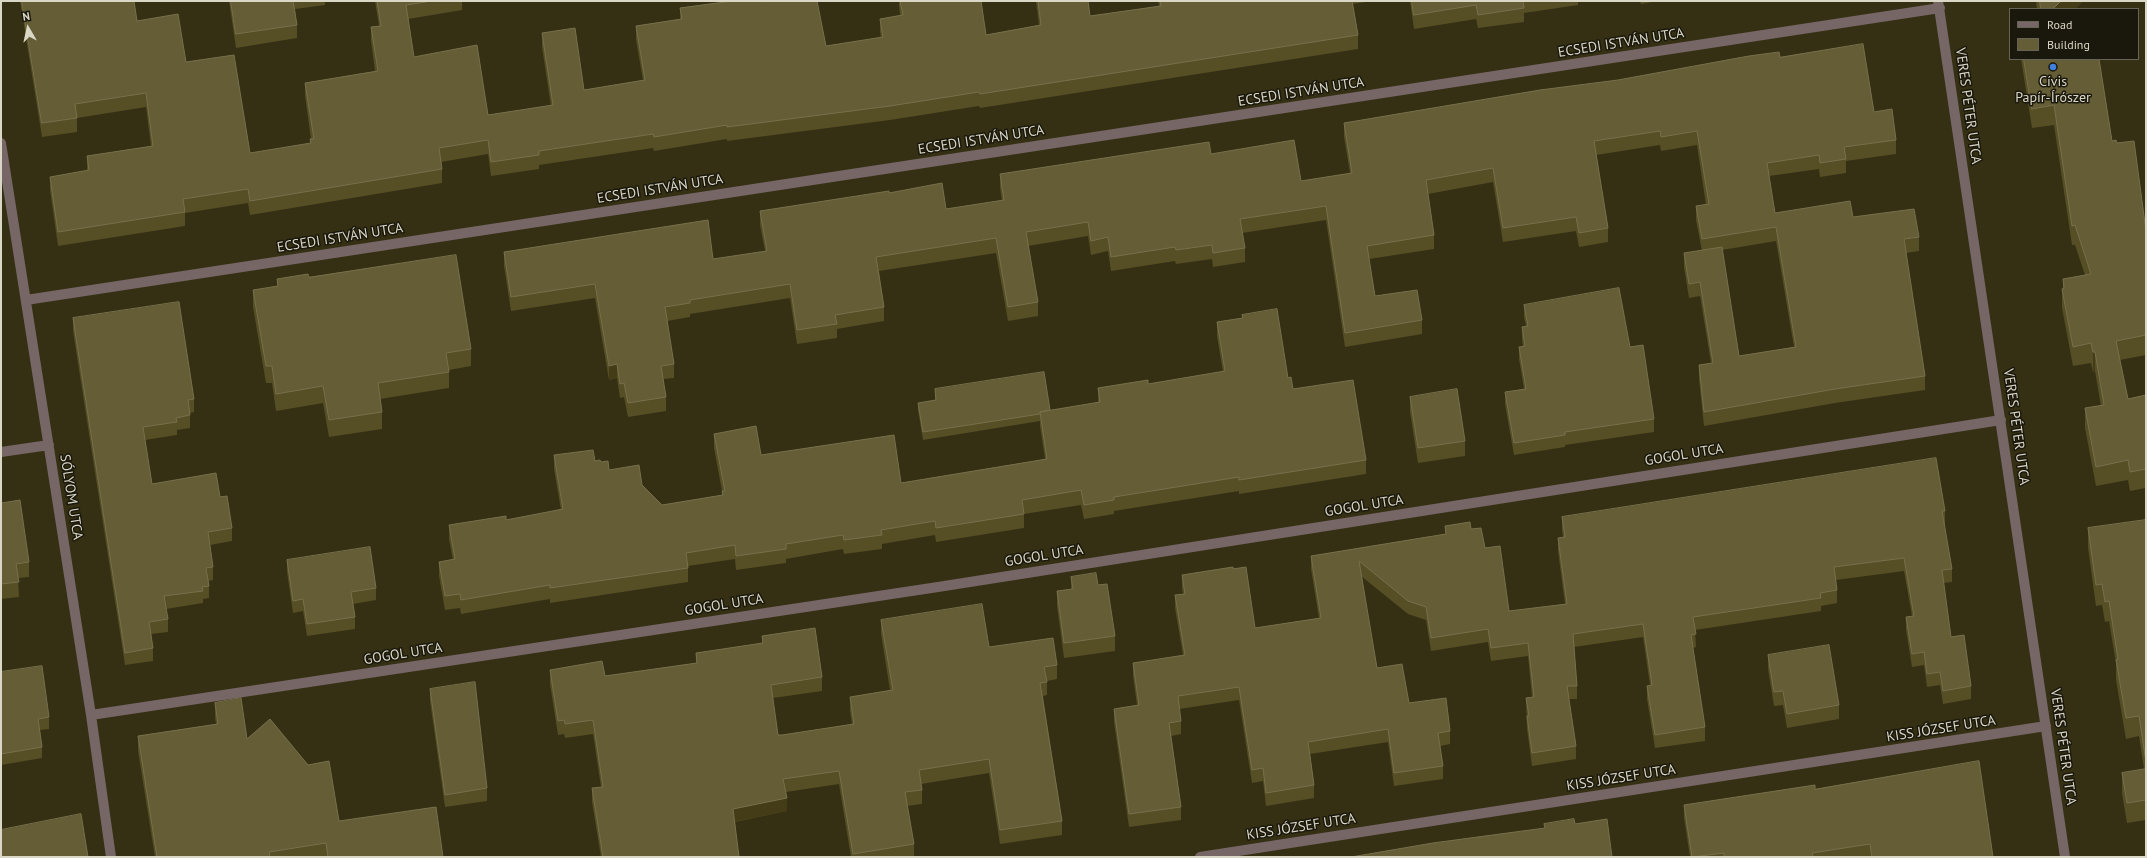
<!DOCTYPE html>
<meta charset="utf-8">
<style>
body{margin:0}
#map{position:relative;width:2147px;height:858px;overflow:hidden;background:#353014;font-family:"PT Sans",sans-serif}
canvas{display:block}
.frame{position:absolute;inset:0;border:2px solid #dad7c7;pointer-events:none}
.legend{position:absolute;left:2009px;top:8px;width:130px;height:52px;box-sizing:border-box;background:#1a180c;border:1px solid #676457;margin:0;padding:5px 7px;list-style:none;font-size:12px;color:#dad7c7}
.legend li{display:flex;align-items:center;gap:8px;height:20px}
.legend b{width:20px;border:1px solid #676457}
.north{position:absolute;left:8px;top:8px;width:40px;height:40px;-webkit-text-stroke:3px #1a180c;paint-order:stroke;rotate:351deg;font-size:11px;font-weight:700;line-height:16px;text-align:center;color:#dad7c7}
.north::after{content:'';display:block;margin:auto;width:14px;height:18px;background:#dad7c7;clip-path:polygon(50% 0,100% 100%,50% 72%,0 100%)}
</style>
<div id="map">
<canvas width="2147" height="858"></canvas>
<div class="frame"></div>
<ul class="legend">
<li><b style="height:5px;background:#766666"></b>Road</li>
<li><b style="height:11px;background:#645d36"></b>Building</li>
</ul>
<div class="north">N</div>
</div>
<script>
const c = document.querySelector('canvas').getContext('2d');
c.lineJoin = 'round';
function trace(path, color, width, dash) {
  c.strokeStyle = color;
  c.lineWidth = width;
  c.lineCap = dash ? 'butt' : 'round';
  c.setLineDash(dash || []);
  c.stroke(path);
}
function fill(path, color) {
  c.fillStyle = color;
  c.fill(path, 'evenodd');
}
function label(font, color, halo, rows, align = 'center') {
  c.font = font + ' "PT Sans",sans-serif';
  c.lineWidth = 3;
  c.setLineDash([]);
  c.textBaseline = 'middle';
  c.strokeStyle = halo;
  c.fillStyle = color;
  for (const [text, x, y, turn = 0] of rows) {
    c.save();
    c.translate(x, y);
    c.rotate((+turn || 0) * Math.PI / 180);
    c.textAlign = isNaN(turn) ? turn : align;
    if (halo) c.strokeText(text, 0, 0);
    c.fillText(text, 0, 0);
    c.restore();
  }
}
trace(new Path2D(`
 M1938 1 2065 857
 M1 143 91 715 111 857
 M26 300 1940 8
 M1 452 49 445
 M91 715 938 587 2001 420
 M1200 857 2046 726`), '#766666', 10);
fill(new Path2D(`
 M20 1H134L137 21 186 62 250 153 310 144V139H311L305 96V83L375 71 371 41V27L379 26 375 1H462V10L408 19 414 57 488 115 551 106 542 47V33L584 90 643 80 636 40V26L680 19V8L764 2 826 46 881 38 880 32V19L900 15 899 6V1H981L986 35 1039 25 1036 1H1088L1090 16 1159 6 1158 1H1372L1353 4 1358 35V49L980 108 979 106 890 120 727 141V139L654 151 653 148 539 165V169L491 176 488 154 441 162 442 169V183L250 215 248 203 185 213V226L58 246 50 190V177L87 171V156L151 146 146 107 77 118V132L42 137Z
 M229 1H325V5L295 9 297 25V38L236 48Z
 M1410 1H1578V5L1524 13V22L1478 28 1476 19 1414 29Z
 M1640 1H1658L1641 4Z
 M2036 1H2083L2075 9H2037Z
 M1780 57 1874 112 1896 140V154L1846 161V173L1820 177 1819 169 1769 176 1775 213 1853 217 1919 237V251L1906 253 1925 376V390L1835 403 1704 426 1699 379V365L1711 363 1700 296 1689 298 1684 267V253L1702 251 1696 220V206L1706 205 1697 145 1661 151 1660 145 1596 155 1608 228V242L1579 247 1576 231 1503 242 1493 182 1428 194 1434 235V249L1369 259 1375 296 1422 320V334L1345 347 1326 220 1242 233 1245 248V262L1213 267 1212 259 1176 264 1175 261 1111 271 1108 251 1091 255 1088 236 1028 246 1038 302V316L1008 321 996 253 879 271 884 307V321L837 329V338L797 344 790 298 690 314V317L667 321 674 364V378L663 379 666 397V411L628 417 624 397 620 398 617 378 609 380 595 298 511 311 504 266V252L713 259 765 251 760 225V211L889 193 946 209 1002 201 1000 188V174L1211 154 1301 181 1350 173 1344 137V123L1618 80ZM1776 241 1794 347 1739 356 1722 250Z
 M2021 59H2099L2112 141 2117 143 2146 231V355L2120 360 2128 399 2146 395V488L2130 491 2128 480 2096 486 2085 428V408L2101 406 2095 371 2093 372 2091 363 2073 366 2062 308V289H2063V279L2085 275 2075 245H2072L2054 125 2032 128Z
 M309 277 471 349V366L449 370V388L380 399 382 412V429L329 437 323 403 276 411 272 383H266L253 307V290L277 287V279Z
 M1524 305 1630 347 1654 419V432L1565 445V447L1514 455 1505 404V392L1524 389 1519 359V347H1523L1522 339V327L1526 326 1524 317Z
 M1242 315 1288 378 1293 389 1366 460V474L1239 494V491L1114 511V514L1084 519 1081 505 1024 514V528L936 542 935 535 882 544V549L844 554 843 549 786 559V563L736 570 735 559 688 566V582L550 603V599L461 614 460 608 445 610 439 576V562L453 560 449 539V525L506 520 561 510 554 469V455L595 461 601 462 609 470 642 485 662 505 722 495V491L714 448V434L761 455 901 483 1045 459 1040 426V421L923 440 918 410V403L935 400V389L1050 410 1098 403V388L1148 384 1223 372 1217 336V322L1242 318Z
 M73 318 194 399V412L190 413V428L177 430V435L145 440 152 484 220 497 232 528V541L210 545 213 567V580L208 581 209 586V598L203 599V603L166 609 168 619V632L151 634 153 648V661L125 665 73 331Z
 M1410 397 1465 441V456L1418 463 1410 412Z
 M1 499 2 503 29 562V577L18 578 19 597 1 599Z
 M1945 511V524H1944L1952 569V582L1943 583 1951 637 1971 686V699L1943 704 1940 685 1927 687 1924 665 1912 667 1906 630V617L1912 616 1904 571 1836 580 1837 590V603L1821 606V611L1695 630 1696 647 1693 648 1705 727V741L1655 748 1647 699V686L1650 685 1643 637 1574 647 1577 686V699H1569L1576 746V759L1532 766 1527 729 1526 698 1532 697 1528 656 1491 661 1488 642 1431 651 1426 620 1408 614 1361 576 1377 668 1409 703 1450 731V744L1440 746 1443 766V779L1394 786 1388 742 1310 754 1314 785V798L1266 806 1263 781 1252 783 1239 700 1179 709 1181 721V734L1171 736 1181 807V820L1129 827 1114 722V709L1137 705 1133 676V663L1183 655 1175 608V595L1183 594 1182 588V575L1233 569 1255 628 1319 618 1311 569V556L1445 534V526L1471 529 1485 548 1509 611 1565 604 1558 551V538L1563 537 1562 530V517Z
 M2146 520V820L2127 823 2122 793V773L2144 769 2139 736 2126 739 2116 680V663L2109 621 2105 622 2102 605 2096 606 2088 548V528Z
 M287 560 376 588V600L353 604 355 617V629L307 636 303 611 293 613 287 572Z
 M1071 577 1098 585 1115 636V651L1064 658 1057 606V591L1071 589Z
 M881 620 989 647 1057 665V679L1047 681V695L1043 696 1062 821V835L1000 844 989 773 921 784 922 790V804L907 806 914 844V857H851L839 784 786 792 787 811 735 822 739 857H601L592 802V788L601 787 593 734 565 738 564 734 558 735 550 684V670L605 676 696 663V653L762 643V636L822 677V691L773 698 778 735H782L852 724 850 711V697L890 690 881 634Z
 M1768 655 1839 705V719L1787 728 1783 705 1774 706 1768 669Z
 M1 672 49 717V729L40 730 42 747V758L1 765Z
 M430 689 487 788V801L445 807 430 701Z
 M215 703 247 739 339 821 443 857H155L138 751V736L216 724 215 717Z
 M1815 789 1993 857H1690L1684 818V805Z`), '#564e24');
fill(new Path2D(`
 M2061 1H2083L2075 9H2053Z
 M2093 352H2095V371L2093 372Z
 M617 364V378L609 380V366Z
 M787 798V811L733 822V809Z`), '#433c16');
const building = new Path2D(`
 M22 1H134L137 21 178 14 186 62 234 55 250 153 311 143 310 139H314L305 83 378 71 371 27 381 26 377 1H432L406 5 414 57 477 45 488 115 553 105 542 33 575 28 584 90 645 80 636 26 682 19 680 8 732 1H764V2L769 1H817L826 46 883 37 880 19 903 15 900 1H981L986 35 1041 25 1038 1H1088L1090 16 1161 6 1160 1H1352L1358 35 980 94 979 92 890 106 727 127V125L654 137 653 134 539 151V155L491 162 488 140 439 148 442 169 250 201 248 189 183 199 185 212 58 232 50 177 89 170 87 156 153 146 146 93 75 104 77 118 42 123Z
 M231 1H293L297 25 236 34Z
 M1412 1H1523L1524 8 1478 15 1476 5 1414 15Z
 M2040 1H2061L2053 9H2041Z
 M1863 44 1874 112 1892 109 1896 140 1844 147 1846 159 1820 163 1819 155 1767 163 1775 213 1850 201 1853 217 1914 209 1919 237 1904 239 1925 376 1835 389 1704 412 1699 365 1713 363 1700 282 1689 284 1684 253 1722 247 1739 356 1796 347 1776 227 1702 239 1696 206 1709 204 1697 131 1661 137 1660 131 1594 141 1608 228 1579 233 1576 217 1503 228 1493 168 1426 180 1434 235 1367 246 1375 296 1417 290 1422 320 1345 333 1326 206 1240 219 1245 248 1213 253 1212 245 1176 250 1175 247 1111 257 1108 237 1091 241 1088 222 1026 232 1038 302 1008 307 996 238 876 257 884 307 835 315 837 324 797 330 790 284 690 300V303L665 307 674 364 661 366 666 397 628 403 624 383 620 384 617 364 609 366 595 284 511 297 504 252 708 220 713 259 767 251 760 211 889 191V193L942 183 946 209 1004 200 1000 174 1209 142 1211 154 1294 140 1301 181 1352 173 1344 123 1540 90 1618 80 1749 56 1779 52 1780 57Z
 M2024 59H2099L2112 141 2116 140 2117 143 2134 141 2146 231V335L2116 341 2128 399 2146 395V469L2130 472 2128 460 2096 467 2085 408 2104 405 2095 352H2093L2091 343 2073 347 2062 289 2064 288 2063 279 2091 274 2075 225 2072 226 2054 105 2032 109Z
 M456 255 471 349 446 353 449 372 378 383 382 412 329 420 323 386 276 394 272 366H266L253 290 278 286 277 279 308 274 309 277Z
 M1619 288 1630 347 1643 345 1654 419 1565 432V435L1514 443 1505 392 1526 389 1519 347 1525 346 1522 327 1528 326 1524 305Z
 M179 302 194 399 188 400 190 415 176 418 177 422 143 427 152 484 216 473 220 497 227 496 232 528 208 532 213 567 206 568 209 586 202 587 203 591 164 596 168 619 149 622 153 648 125 653 73 318Z
 M1277 309 1288 378 1291 377 1293 389 1353 380 1366 460 1239 480V477L1114 497V500L1084 505 1081 490 1022 500 1024 514 936 528 935 521 881 530 882 535 844 540 843 535 786 544V549L736 556 735 545 686 553 688 568 550 588V585L461 600 460 594 445 596 439 562 455 559 449 525 506 516V520L563 509 554 455 593 450 595 461 600 460 601 462 608 461 609 470 639 465 642 485 662 505 723 495 722 491H725L714 434 756 426 761 455 894 435 901 483 1047 459 1040 412 1100 402 1098 388 1148 380V384L1225 371 1217 322 1243 318 1242 315Z
 M1044 372 1050 410 1040 412V414L923 432 918 403 936 400 935 389Z
 M1457 389 1465 441 1418 448 1410 397Z
 M1936 458 1945 511H1942L1952 569 1942 570 1951 637 1964 635 1971 686 1943 691 1940 672 1927 674 1924 652 1912 654 1906 617 1914 616 1904 558 1834 567 1837 590 1820 593 1821 598 1693 617 1696 634 1691 635 1705 727 1655 735 1647 686 1652 685 1643 624 1573 634 1577 686H1567L1576 746 1532 753 1527 716H1529L1526 698 1534 697 1528 643 1491 648 1488 629 1431 638 1426 607 1408 601 1359 561 1377 668 1402 664 1409 703 1446 698 1450 731 1438 733 1443 766 1394 773 1388 729 1308 742 1314 785 1266 793 1263 768 1252 770 1239 687 1178 696 1181 721 1169 723 1181 807 1129 814 1114 709 1139 705 1133 663 1185 655 1175 595 1185 594 1182 575 1233 567V569L1246 567 1255 628 1321 618 1311 556 1446 534 1445 526 1470 522 1471 529 1481 528 1485 548 1500 546 1509 611 1567 604 1558 538 1565 537 1562 517Z
 M1 499 2 503 20 500 29 562 16 564 19 582 1 584Z
 M2146 520V762L2139 716 2126 718 2116 660 2118 659 2109 601 2105 602 2102 584 2096 585 2088 528Z
 M370 547 376 588 351 592 355 617 307 624 303 599 293 601 287 560Z
 M1096 573 1098 585 1107 584 1115 636 1064 643 1057 591 1073 589 1071 577Z
 M982 604 989 647 1053 638 1057 665 1044 667 1047 682 1040 683 1062 821 1000 830 989 759 919 770 922 790 905 792 914 844 853 854 839 771 783 779 787 798 733 809 739 857H603L592 788 603 787 593 720 565 724 564 720 558 721 550 670 602 661 605 676 697 663 696 653 763 643 762 636 815 628 822 677 771 685 778 735H782L854 724 850 697 893 690 881 620Z
 M1829 645 1839 705 1787 714 1783 691 1774 692 1768 655Z
 M42 666 49 717 38 719 42 747 1 754V672Z
 M475 682 487 788 445 795 430 689Z
 M241 698 247 739 270 719 308 765 329 761 339 821 436 807 443 857H328L326 843 269 852 270 857H157L138 736 218 724 215 703Z
 M1979 761 1993 857H1872L1870 844 1812 853 1813 857H1724V853L1692 857 1684 805 1815 785V789Z
 M2146 769V800L2127 803 2122 773Z
 M81 814 88 857H1V830Z
 M1574 819 1575 824 1607 819 1612 857H1351L1433 843 1545 828 1544 824Z`);
fill(building, '#645d36');
trace(building, '#77704c', 1);
for (const [x, y, r, color] of [
 [2053,67,4,"#3f7fe0"]
]) {
  const dot = new Path2D();
  dot.arc(x, y, r, 0, 2 * Math.PI);
  c.fillStyle = color;
  c.fill(dot);
  trace(dot, '#1a180c', 1.5);
}
label('14px', '#dad7c7', '#1a180c', [
 ["ECSEDI ISTVÁN UTCA",1621,43,-9],
 ["ECSEDI ISTVÁN UTCA",1301,92,-9],
 ["VERES PÉTER UTCA",1968,106,82],
 ["ECSEDI ISTVÁN UTCA",981,140,-9],
 ["ECSEDI ISTVÁN UTCA",660,189,-9],
 ["ECSEDI ISTVÁN UTCA",340,238,-9],
 ["VERES PÉTER UTCA",2016,427,82],
 ["GOGOL UTCA",1684,455,-9],
 ["SÓLYOM UTCA",71,497,81],
 ["GOGOL UTCA",1364,506,-9],
 ["GOGOL UTCA",1044,556,-9],
 ["GOGOL UTCA",724,605,-9],
 ["GOGOL UTCA",403,654,-9],
 ["KISS JÓZSEF UTCA",1941,729,-9],
 ["VERES PÉTER UTCA",2063,747,82],
 ["KISS JÓZSEF UTCA",1621,778,-9],
 ["KISS JÓZSEF UTCA",1301,827,-9]
]);
label('14px', '#dad7c7', '#1a180c', [
 ["Cívis",2053,82],
 ["Papír-Írószer",2053,98]
]);
</script>
